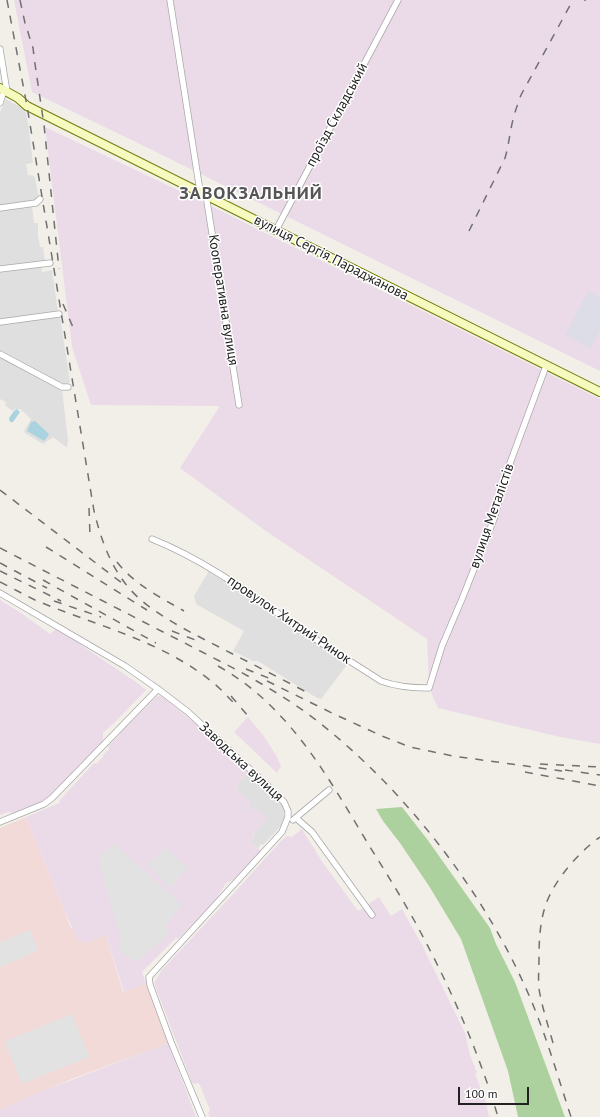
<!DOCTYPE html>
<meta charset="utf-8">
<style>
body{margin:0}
#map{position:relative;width:600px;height:1117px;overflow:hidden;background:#f2efe9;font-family:"PT Sans",sans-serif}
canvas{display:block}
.scale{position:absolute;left:458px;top:1087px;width:71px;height:18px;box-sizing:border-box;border:2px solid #222;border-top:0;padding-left:5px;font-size:12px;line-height:14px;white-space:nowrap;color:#222;-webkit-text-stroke:3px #fff;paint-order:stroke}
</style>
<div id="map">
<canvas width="600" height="1117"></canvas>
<div class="scale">100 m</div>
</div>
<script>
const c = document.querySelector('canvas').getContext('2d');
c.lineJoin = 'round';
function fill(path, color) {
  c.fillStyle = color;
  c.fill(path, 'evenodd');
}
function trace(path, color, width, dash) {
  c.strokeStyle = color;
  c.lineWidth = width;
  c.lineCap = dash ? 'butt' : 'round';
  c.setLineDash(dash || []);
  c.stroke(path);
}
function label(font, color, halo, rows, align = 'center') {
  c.font = font + ' "PT Sans",sans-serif';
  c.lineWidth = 3;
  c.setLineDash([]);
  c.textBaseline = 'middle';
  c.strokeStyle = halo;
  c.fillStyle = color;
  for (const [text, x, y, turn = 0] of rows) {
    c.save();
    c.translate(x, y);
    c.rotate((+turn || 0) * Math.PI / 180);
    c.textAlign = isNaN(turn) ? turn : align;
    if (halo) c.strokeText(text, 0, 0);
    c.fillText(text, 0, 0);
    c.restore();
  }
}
fill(new Path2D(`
 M6 99 25 110 28 122 33 163 26 164 28 175 34 176 35 178 39 199 38 200 0 206V112Z
 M32 206 34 223H38V236L40 247H43L45 261 0 267V210Z
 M41 265 42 272 52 270 58 312 0 320V270Z
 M60 316 70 382 65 384 60 383 0 350V323Z
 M0 358 62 389 68 441 67 447H66L53 437 43 444 25 433 24 431 31 419 20 409H15L12 411 5 405 6 402 0 399Z
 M210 569 350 661 321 699 317 698 258 661H253L233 651 244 631 196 604 194 596Z
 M249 770 276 796 283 805 284 814V820L282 825 263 845 261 844 258 848 251 842 255 833 249 812 246 810 250 805 236 788 242 778Z`), '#e0dfdf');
fill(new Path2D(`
 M26 817 71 928H73L78 940 85 943 106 935 123 992 146 983 169 1043 74 1078 0 1110V828Z`), '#f2dad9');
fill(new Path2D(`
 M14 0H600V371L148 148 32 92Z
 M45 127 205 203 600 399V744L560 737 438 708 429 688 427 639 263 529 180 468 220 406 91 405 72 347Z
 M0 600 21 613 50 634 57 628 83 643 81 645 136 682 146 690 113 724 107 729 103 733V740L100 744 47 798 37 804 13 814 8 812 0 815Z
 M160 695 207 733 206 734 221 748 223 747 249 770 242 778 236 788 250 802V805L247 810 249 812 254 806 268 818 255 832 251 842 261 851 233 880 226 883 217 898 205 911 178 939 176 938 142 972 146 983 124 992 106 935 85 943 78 940 63 908 26 817 59 803 60 800 94 763 96 764 103 757V755L109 749 108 746 120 734 121 732 157 696Z
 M248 717 263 735 276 755 281 766 277 773 234 732Z
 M302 829 321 860 358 911 379 897 391 916 402 909 422 945 465 1033 470 1055 477 1073 475 1074 486 1103 489 1116 492 1117H210L208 1113 210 1110 199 1083 193 1084 191 1080 154 983 162 970 235 892 281 841 287 836 292 837Z
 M168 1043 196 1117H0V1110L33 1095Z`), '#ebdbe8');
fill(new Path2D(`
 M402 807 427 839 490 928 496 944 515 982 565 1117H518L508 1071 461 939 429 886 400 843 383 821 376 809Z`), '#add19e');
fill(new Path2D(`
 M114 843 182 905 165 926 170 933 138 962 122 954 117 943 121 941 98 858Z
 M165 848 188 868 170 888 148 865Z
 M30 930 38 951 0 967V942Z
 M72 1014 89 1057 22 1084 5 1041Z`), '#e2e2e2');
fill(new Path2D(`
 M588 291 600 297V331L591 349 565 335Z`), '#dddde8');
fill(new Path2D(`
 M17 409 20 412 13 422H10L9 418 14 411Z
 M35 421 49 434 48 436 44 441 27 431 31 422Z`), '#aad3df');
const street = new Path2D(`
 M170 0 200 191
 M0 49 7 92
 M0 103 4 91
 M206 195 239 405
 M0 208 36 203 40 199
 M276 230 398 0
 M0 269 50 263
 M0 322 59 314
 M0 354 62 387H68
 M152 539C210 562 261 602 312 637 335 652 358 666 381 681 397 687 412 688 429 688L442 646 462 599 494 519 506 474 546 366
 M0 593 125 666 158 689 188 712 266 784 284 802 288 811V817L282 832 149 977 150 985 171 1042 202 1117
 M296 818 312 832 372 915
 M293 820 329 790
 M0 822 44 804 52 798 158 689`);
const secondary = new Path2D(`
 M0 88 18 98 27 106 600 392`);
trace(street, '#a9a9a9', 7);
trace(secondary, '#707d05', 10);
trace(street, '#fff', 5.5);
trace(secondary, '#f7fabf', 8);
trace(new Path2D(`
 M7 0 27 106 94 511C101 539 110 566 129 588 150 613 192 633 221 648 250 663 280 678 310 694
 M20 0 25 23 33 48 35 64 44 125 59 269
 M585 1V0
 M469 231 505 158C508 148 509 139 511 129 513 117 517 106 521 95L573 0
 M63 304 75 332
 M0 490 122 583
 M89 508 90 536
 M46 547 147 610
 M0 548 237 670C266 686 295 703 321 724 409 794 487 896 531 1000 547 1038 558 1077 571 1117
 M117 562C135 585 160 597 184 611
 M0 563 47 588
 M0 571 61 601
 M43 580 156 643
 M0 582C12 588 23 594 35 600 94 625 160 640 211 681 219 687 226 695 233 702
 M54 601 101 617
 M172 631 198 641
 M218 666C290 706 329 779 370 847 385 871 400 895 414 920 448 982 478 1049 498 1117
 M246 669 271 679
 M267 681 334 714 382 736 410 747 453 756 562 771
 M231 696 248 716
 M540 764 600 767
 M565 770 600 775
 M525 772 600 786
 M553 1043C548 1025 542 1007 539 989 538 979 539 969 539 958 539 940 540 921 546 904 555 879 579 852 600 837`), '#707070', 1.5, [8, 8]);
label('14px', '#222', '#fff', [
 ["проїзд Складський",337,115,-62],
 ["вулиця Сергія Параджанова",331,258,27],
 ["Кооперативна вулиця",223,300,81],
 ["вулиця Металістів",492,516,-71],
 ["провулок Хитрий Ринок",289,620,34],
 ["Заводська вулиця",241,762,43]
]);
c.letterSpacing = '1px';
label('bold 18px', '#555', '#fff', [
 ["ЗАВОКЗАЛЬНИЙ",251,194]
]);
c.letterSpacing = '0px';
</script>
